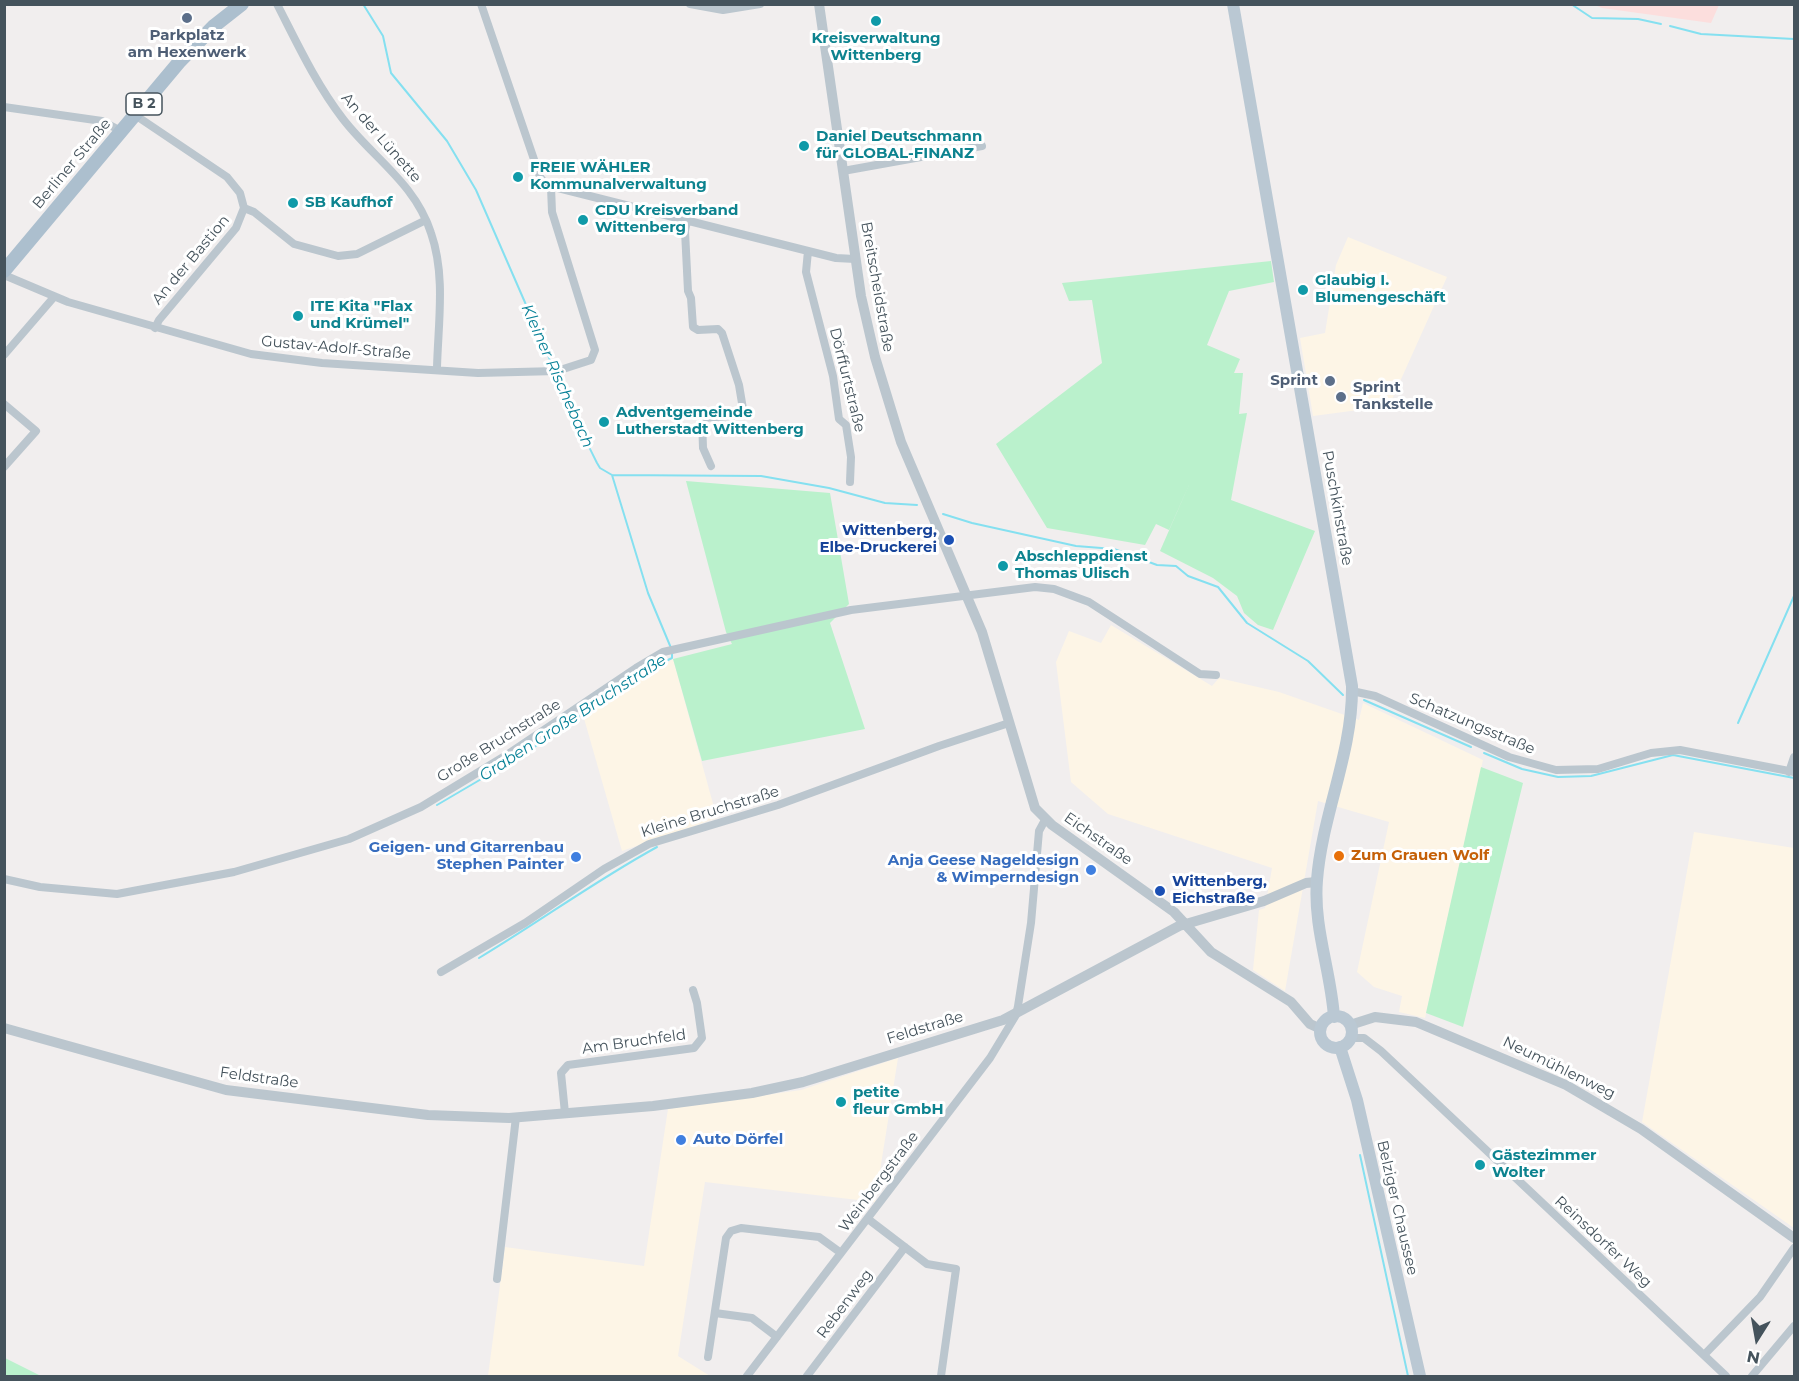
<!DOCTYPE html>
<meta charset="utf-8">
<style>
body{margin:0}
#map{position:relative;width:1799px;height:1381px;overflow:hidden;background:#f1eeee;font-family:Montserrat,sans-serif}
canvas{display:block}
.frame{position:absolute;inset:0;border:6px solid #45535c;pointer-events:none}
.north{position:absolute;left:1727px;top:1309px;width:60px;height:60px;-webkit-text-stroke:4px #fff;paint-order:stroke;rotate:191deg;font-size:16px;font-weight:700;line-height:24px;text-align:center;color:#45535c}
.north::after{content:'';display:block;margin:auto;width:21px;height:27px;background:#45535c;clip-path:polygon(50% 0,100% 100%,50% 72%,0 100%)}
</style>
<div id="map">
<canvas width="1799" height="1381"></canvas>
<div class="frame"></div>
<div class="north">N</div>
</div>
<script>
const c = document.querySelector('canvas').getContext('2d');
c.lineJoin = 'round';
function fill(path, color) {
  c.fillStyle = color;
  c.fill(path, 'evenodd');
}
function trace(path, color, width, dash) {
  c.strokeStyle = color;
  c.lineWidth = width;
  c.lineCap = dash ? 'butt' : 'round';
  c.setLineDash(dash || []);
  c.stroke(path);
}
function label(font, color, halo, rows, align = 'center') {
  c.font = font + ' Montserrat,sans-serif';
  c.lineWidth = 6;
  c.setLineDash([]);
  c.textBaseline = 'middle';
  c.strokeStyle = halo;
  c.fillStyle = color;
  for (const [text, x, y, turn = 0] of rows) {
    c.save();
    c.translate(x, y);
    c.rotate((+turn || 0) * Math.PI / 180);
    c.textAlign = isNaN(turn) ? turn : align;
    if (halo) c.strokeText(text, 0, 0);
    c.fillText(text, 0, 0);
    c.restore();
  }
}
fill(new Path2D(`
 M1348 237 1447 277 1389 406 1313 416 1300 338 1325 333 1336 265Z
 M1111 625 1212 686 1219 678 1279 692 1359 720 1363 703 1483 760 1425 1018 1399 1012 1402 996 1374 987 1357 972 1389 822 1318 801 1285 991 1253 970 1259 910 1265 908 1272 868 1108 814 1071 782 1056 662 1069 631 1101 643Z
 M673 659 717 818 622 851 583 715Z
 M1694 832 1794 848V1228L1642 1122Z
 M898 1058 875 1202 705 1182 678 1356 710 1376H488L505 1247 644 1266 668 1109 801 1090Z`), '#fdf5e6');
fill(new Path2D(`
 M1595 5 1719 4V5L1711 23 1602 8Z`), '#fcdedd');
fill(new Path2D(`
 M1271 261 1274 282 1229 291 1207 345 1240 359 1234 373H1243L1239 414 1247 413 1231 500 1315 531 1273 630 1258 625 1244 613 1237 596 1213 578 1160 551 1192 478 1169 530 1156 524 1145 545 1047 528 996 444 1102 363 1092 300 1069 301 1062 283Z
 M686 481 830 493 849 604 830 623 865 729 702 761 673 659 732 644 726 632Z
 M1481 767 1523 783 1463 1027 1426 1013Z
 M5 1358 41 1376H5Z`), '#baf1cc');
trace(new Path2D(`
 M363 4 383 36 391 73 447 141 476 190 554 369
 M1571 4 1592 18 1638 19 1661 24
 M1670 26 1701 34 1794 39
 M556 374C568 405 582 433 597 463L600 468 612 475 761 476 829 488 885 503 917 505
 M612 475 648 593 671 648
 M943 514 972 523 1076 546 1114 549 1157 565 1176 566 1188 576 1218 587 1247 623 1308 661 1343 695
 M1364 700 1471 747
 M1738 723 1794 596
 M1484 753 1522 769 1558 777 1591 776 1673 755 1794 778
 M437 805 524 754 647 670 672 658V653
 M479 958C539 922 595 881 657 847
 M1360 1155 1408 1376`), '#85e0f0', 2);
trace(new Path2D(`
 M277 4C297 43 316 84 343 119 373 158 415 183 431 233 446 276 438 324 437 368
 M481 4 540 177 546 185 836 258 855 259
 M690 4 723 10 760 4
 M4 107 102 121 121 131
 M135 115 227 177 240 193 244 208 236 228 159 320 155 328
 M843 171 982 146
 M244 208 254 212 294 244 338 256 357 254 426 220
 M687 221 685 231 688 291 691 298 693 327 698 330 718 329 722 333 739 385 744 415 702 418 703 448 711 466
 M808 251 806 272 833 376 839 419 846 425 851 457 850 482
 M4 275 68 302 251 354 322 363 478 373 557 371 591 360 595 350 552 212 551 187
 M4 355 54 297
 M4 404 36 431 4 467
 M1352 691 1375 696 1509 757 1556 770 1598 769 1651 753 1680 750 1794 772
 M1789 772 1794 757
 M4 879 40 887 117 894 234 872 349 839 421 807 505 756 636 668 663 652 851 610 1035 587 1054 589 1089 602 1200 674 1216 675
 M441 972 525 923 604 869 649 844 778 805 939 746 1009 723
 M1351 1038H1364L1381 1051 1726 1376
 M565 1113 561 1073 568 1065 694 1048 702 1038 697 1003 693 990
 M868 1219 927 1264 956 1269 941 1376
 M497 1279 516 1117
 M715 1313 752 1318 777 1337
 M1704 1355 1760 1297 1794 1248
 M708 1357 726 1238 731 1231 741 1228 819 1237 841 1253
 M747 1376 990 1058 1016 1015 1018 1006 1031 923 1039 831 1045 820
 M807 1376 905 1247
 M1752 1376 1794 1326`), '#bbc6ce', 8);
trace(new Path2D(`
 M819 4 861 296 875 357 901 442 982 632 1035 808 1052 825 1174 912 1211 952 1291 1002 1310 1024 1321 1029
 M1350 1025 1375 1017 1416 1022 1566 1085 1641 1129 1794 1238
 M4 1028 226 1090 428 1115 509 1118 653 1106 752 1093 803 1082 1003 1020 1179 926 1264 901 1306 883 1316 882`), '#bbc6ce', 10);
trace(new Path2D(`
 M1233 4 1352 686C1353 752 1322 815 1317 880 1313 927 1331 971 1334 1017
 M1320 1032a16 16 0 1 1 32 0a16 16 0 1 1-32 0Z
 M1340 1047 1357 1100 1420 1376`), '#bac8d3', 12);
trace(new Path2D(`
 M4 271 180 61 214 26 242 4`), '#acbfce', 14);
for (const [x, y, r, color] of [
 [187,18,6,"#5c6f8a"],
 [876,21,6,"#0f9aa8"],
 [804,146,6,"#0f9aa8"],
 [518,177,6,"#0f9aa8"],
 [293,203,6,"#0f9aa8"],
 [583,220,6,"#0f9aa8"],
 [1303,290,6,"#0f9aa8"],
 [298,316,6,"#0f9aa8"],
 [1330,381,6,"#5c6f8a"],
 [1341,397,6,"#5c6f8a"],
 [604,422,6,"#0f9aa8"],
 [949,540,6,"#1a4fb4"],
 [1003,566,6,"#0f9aa8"],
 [1339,856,6,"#e8710a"],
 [576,857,6,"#3f7fe0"],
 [1091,870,6,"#3f7fe0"],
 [1160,891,6,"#1a4fb4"],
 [841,1102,6,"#0f9aa8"],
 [681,1140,6,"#3f7fe0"],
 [1480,1165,6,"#0f9aa8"]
]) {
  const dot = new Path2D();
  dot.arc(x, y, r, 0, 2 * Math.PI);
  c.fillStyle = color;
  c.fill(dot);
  trace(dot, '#fff', 2);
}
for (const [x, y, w] of [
 [144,104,36]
]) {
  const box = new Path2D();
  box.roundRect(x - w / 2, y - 11, w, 22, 4.5);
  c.fillStyle = '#fff';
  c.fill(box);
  trace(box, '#45535c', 1.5);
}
label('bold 14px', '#45535c', null, [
 ["B 2",144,104]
]);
label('bold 15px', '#4e5e75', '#fff', [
 ["Parkplatz",187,36],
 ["am Hexenwerk",187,53],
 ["Sprint",1318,381,"right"],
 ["Sprint",1353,388,"left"],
 ["Tankstelle",1353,405,"left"]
]);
label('bold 15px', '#0d838f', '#fff', [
 ["Kreisverwaltung",876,39,"center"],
 ["Wittenberg",876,56,"center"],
 ["Daniel Deutschmann",816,137],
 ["für GLOBAL-FINANZ",816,154],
 ["FREIE WÄHLER",530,168],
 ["Kommunalverwaltung",530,185],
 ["SB Kaufhof",305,203],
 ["CDU Kreisverband",595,211],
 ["Wittenberg",595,228],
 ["Glaubig I.",1315,281],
 ["Blumengeschäft",1315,298],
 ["ITE Kita \"Flax",310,307],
 ["und Krümel\"",310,324],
 ["Adventgemeinde",616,413],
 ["Lutherstadt Wittenberg",616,430],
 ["Abschleppdienst",1015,557],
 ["Thomas Ulisch",1015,574],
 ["petite",853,1093],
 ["fleur GmbH",853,1110],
 ["Gästezimmer",1492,1156],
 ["Wolter",1492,1173]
], 'left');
label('15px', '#45535c', '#fff', [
 ["An der Lünette",381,138,49],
 ["Berliner Straße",72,164,-50],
 ["An der Bastion",191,260,-50],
 ["Breitscheidstraße",877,287,80],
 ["Gustav-Adolf-Straße",336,348,5],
 ["Dörffurtstraße",847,380,76],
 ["Puschkinstraße",1337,508,80],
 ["Schatzungsstraße",1472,724,23],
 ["Große Bruchstraße",499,741,-32],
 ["Kleine Bruchstraße",710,812,-17],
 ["Eichstraße",1098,839,35],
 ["Feldstraße",925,1028,-17],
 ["Am Bruchfeld",634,1042,-8],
 ["Neumühlenweg",1559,1068,26],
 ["Feldstraße",259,1078,8],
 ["Weinbergstraße",879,1182,-53],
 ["Belziger Chaussee",1397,1208,77],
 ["Reinsdorfer Weg",1603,1242,43],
 ["Rebenweg",845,1304,-53]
]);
label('bold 15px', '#164399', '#fff', [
 ["Wittenberg,",937,531],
 ["Elbe-Druckerei",937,548],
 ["Wittenberg,",1172,882,"left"],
 ["Eichstraße",1172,899,"left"]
], 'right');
label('bold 15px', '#366cbe', '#fff', [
 ["Geigen- und Gitarrenbau",564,848],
 ["Stephen Painter",564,865],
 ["Anja Geese Nageldesign",1079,861],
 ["& Wimperndesign",1079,878],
 ["Auto Dörfel",693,1140,"left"]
], 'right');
label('bold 15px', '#c56008', '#fff', [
 ["Zum Grauen Wolf",1351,856]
], 'left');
label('italic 16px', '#078197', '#fff', [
 ["Kleiner Rischebach",557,376,66],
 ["Graben Große Bruchstraße",573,718,-33]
]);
</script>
